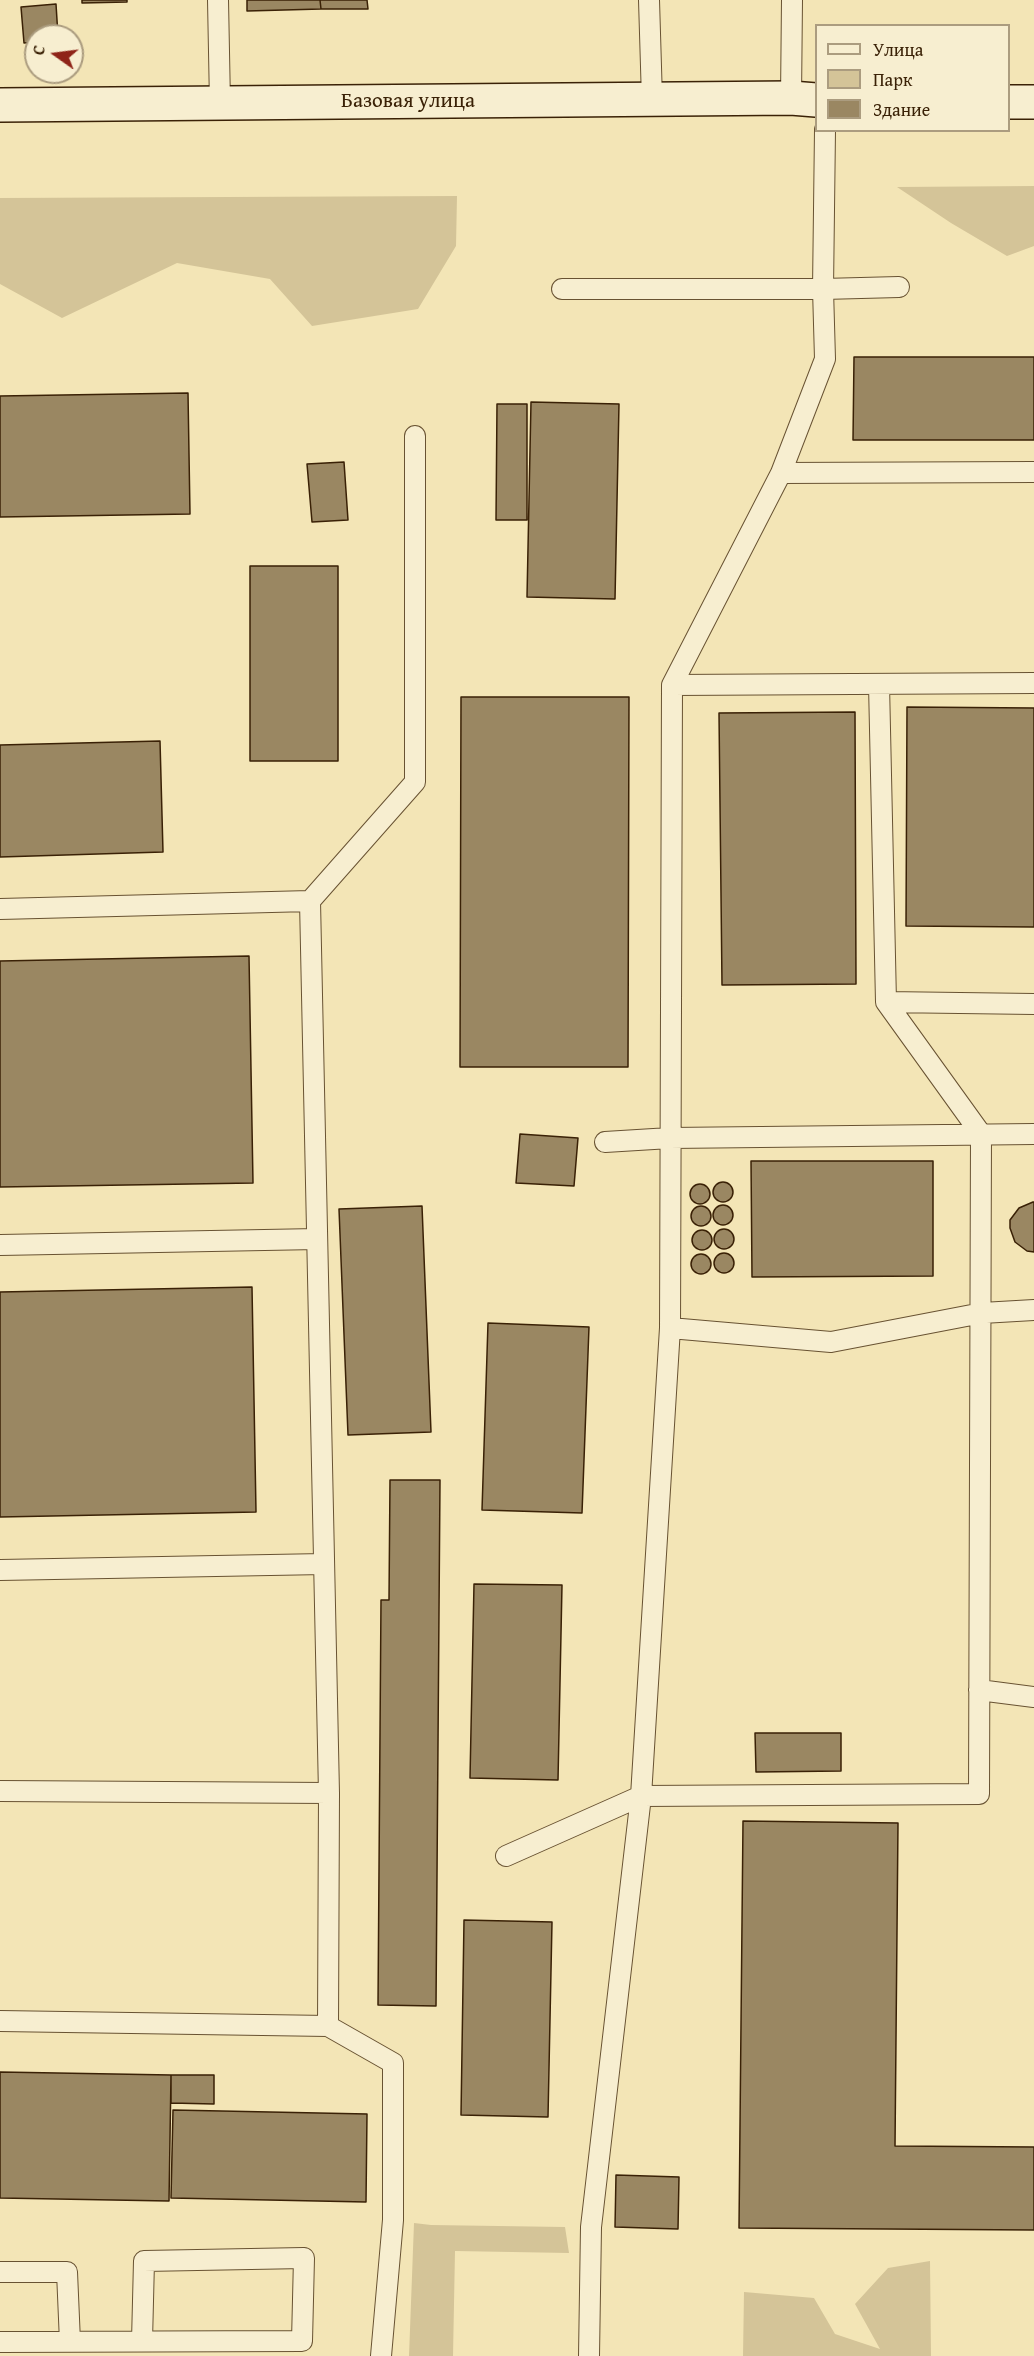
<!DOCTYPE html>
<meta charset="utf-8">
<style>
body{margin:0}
#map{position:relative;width:1034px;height:2356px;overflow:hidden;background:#f3e5b6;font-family:"Gentium Book Plus",serif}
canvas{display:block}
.legend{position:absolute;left:815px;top:24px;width:195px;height:108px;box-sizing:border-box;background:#f7eed0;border:2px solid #ab9c7f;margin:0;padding:8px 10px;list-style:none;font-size:18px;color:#3a2106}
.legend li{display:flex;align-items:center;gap:12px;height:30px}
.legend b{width:30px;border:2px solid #ab9c7f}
.north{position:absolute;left:24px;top:24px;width:60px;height:60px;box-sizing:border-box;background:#f7eed0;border:2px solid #ab9c7f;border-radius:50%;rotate:284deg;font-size:16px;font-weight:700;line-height:24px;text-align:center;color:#3a2106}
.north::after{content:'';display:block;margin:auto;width:21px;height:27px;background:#8f2418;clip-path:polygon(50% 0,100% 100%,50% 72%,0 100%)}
</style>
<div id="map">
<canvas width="1034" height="2356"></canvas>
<ul class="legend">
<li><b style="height:8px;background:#f7eed0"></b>Улица</li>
<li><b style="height:16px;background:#d4c498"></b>Парк</li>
<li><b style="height:16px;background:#9a8762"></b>Здание</li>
</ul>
<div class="north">С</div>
</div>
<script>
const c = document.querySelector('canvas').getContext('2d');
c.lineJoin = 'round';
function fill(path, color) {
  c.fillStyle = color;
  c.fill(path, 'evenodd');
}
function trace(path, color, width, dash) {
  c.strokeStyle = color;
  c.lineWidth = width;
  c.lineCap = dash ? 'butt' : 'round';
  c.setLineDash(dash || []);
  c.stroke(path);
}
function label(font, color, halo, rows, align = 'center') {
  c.font = font + ' "Gentium Book Plus",serif';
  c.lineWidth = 6;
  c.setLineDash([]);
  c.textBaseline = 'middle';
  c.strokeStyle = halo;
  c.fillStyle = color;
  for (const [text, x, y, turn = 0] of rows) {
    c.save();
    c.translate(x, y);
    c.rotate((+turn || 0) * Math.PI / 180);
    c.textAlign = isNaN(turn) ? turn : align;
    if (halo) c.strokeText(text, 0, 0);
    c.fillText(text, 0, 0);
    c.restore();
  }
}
fill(new Path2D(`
 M1034 186V246L1007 256 951 223 897 187Z
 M457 196 456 246 418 309 312 326 270 279 177 263 62 318 0 284V198Z
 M414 2223 431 2225 565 2227 569 2253 455 2251 453 2356H409Z
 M930 2261 931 2356H743L744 2292 814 2298 835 2334 880 2349 855 2304 888 2268Z`), '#d4c498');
const building = new Path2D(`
 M82 0H127V2L82 3Z
 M247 0H320L321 9 247 11Z
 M320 0H367L368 9H321Z
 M56 4 58 36H36V42L24 43 21 7Z
 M854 357H1034V440H853Z
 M188 393 190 514 0 517V396Z
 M531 402 619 404 615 599 527 597Z
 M497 404H527V520H496Z
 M344 462 348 520 312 522 307 464Z
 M250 566H338V761H250Z
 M461 697H629L628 1067H460Z
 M907 707 1034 708V927L906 926Z
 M855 712 856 984 722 985 719 713Z
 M160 741 163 852 0 857V745Z
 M249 956 253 1183 0 1187V961Z
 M520 1134 578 1138 574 1186 516 1183Z
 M751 1161H933V1276L752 1277Z
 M713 1192a10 10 0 1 1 20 0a10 10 0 1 1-20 0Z
 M690 1194a10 10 0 1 1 20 0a10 10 0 1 1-20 0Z
 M1033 1202H1034V1252L1027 1251 1015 1242 1010 1228V1220L1019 1208Z
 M713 1215a10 10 0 1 1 20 0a10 10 0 1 1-20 0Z
 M691 1216a10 10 0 1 1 20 0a10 10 0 1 1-20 0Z
 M422 1206 431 1432 348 1435 339 1209Z
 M714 1239a10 10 0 1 1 20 0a10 10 0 1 1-20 0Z
 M692 1240a10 10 0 1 1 20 0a10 10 0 1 1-20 0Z
 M714 1263a10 10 0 1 1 20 0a10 10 0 1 1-20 0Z
 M691 1264a10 10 0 1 1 20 0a10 10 0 1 1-20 0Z
 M252 1287 256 1512 0 1517V1292Z
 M488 1323 589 1327 582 1513 482 1510Z
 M390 1480H440L436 2006 378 2005 381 1600H389Z
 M474 1584 562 1585 558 1780 470 1778Z
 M755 1733H841V1771L756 1772Z
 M743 1821 898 1823 895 2146 1034 2147V2230L739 2228Z
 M464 1920 552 1922 548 2117 461 2115Z
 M0 2072 171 2075 169 2201 0 2198Z
 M171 2075H214V2104L171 2103Z
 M173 2110 367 2114 366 2202 171 2198Z
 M616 2175 679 2177 678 2229 615 2227Z`);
fill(building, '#9a8762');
trace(building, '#3a2106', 1.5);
const lane = new Path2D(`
 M218 0 220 103
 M649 0 652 100
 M791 98 792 0
 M562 289H823L899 287
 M781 473 1034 472
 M672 685 1034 683
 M310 901 415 782V436
 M0 909 310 901 329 1793 328 2026
 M886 1002 1034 1004
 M605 1142 670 1138 1034 1134
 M0 1245 317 1239
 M670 1328 831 1342 982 1313 1034 1310
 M0 1570 324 1564
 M979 1690 1034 1697
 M0 1791 329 1793
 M506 1856 641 1796 979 1794 981 1134 886 1002 879 684
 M0 2021 328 2026 393 2063V2220L381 2356
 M0 2272H67L70 2342
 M0 2342 302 2341 304 2258 144 2261 142 2341
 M589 2356 591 2227 641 1796 670 1328 672 685 781 473 825 359 823 289 825 130`);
const secondary = new Path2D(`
 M1008 102H1034
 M0 105 791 98 816 100`);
trace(lane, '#685232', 22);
trace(secondary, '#3a2106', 36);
trace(lane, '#f7eed0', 20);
trace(secondary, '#f7eed0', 33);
label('21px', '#3a2106', '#f7eed0', [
 ["Базовая улица",408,102]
]);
</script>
